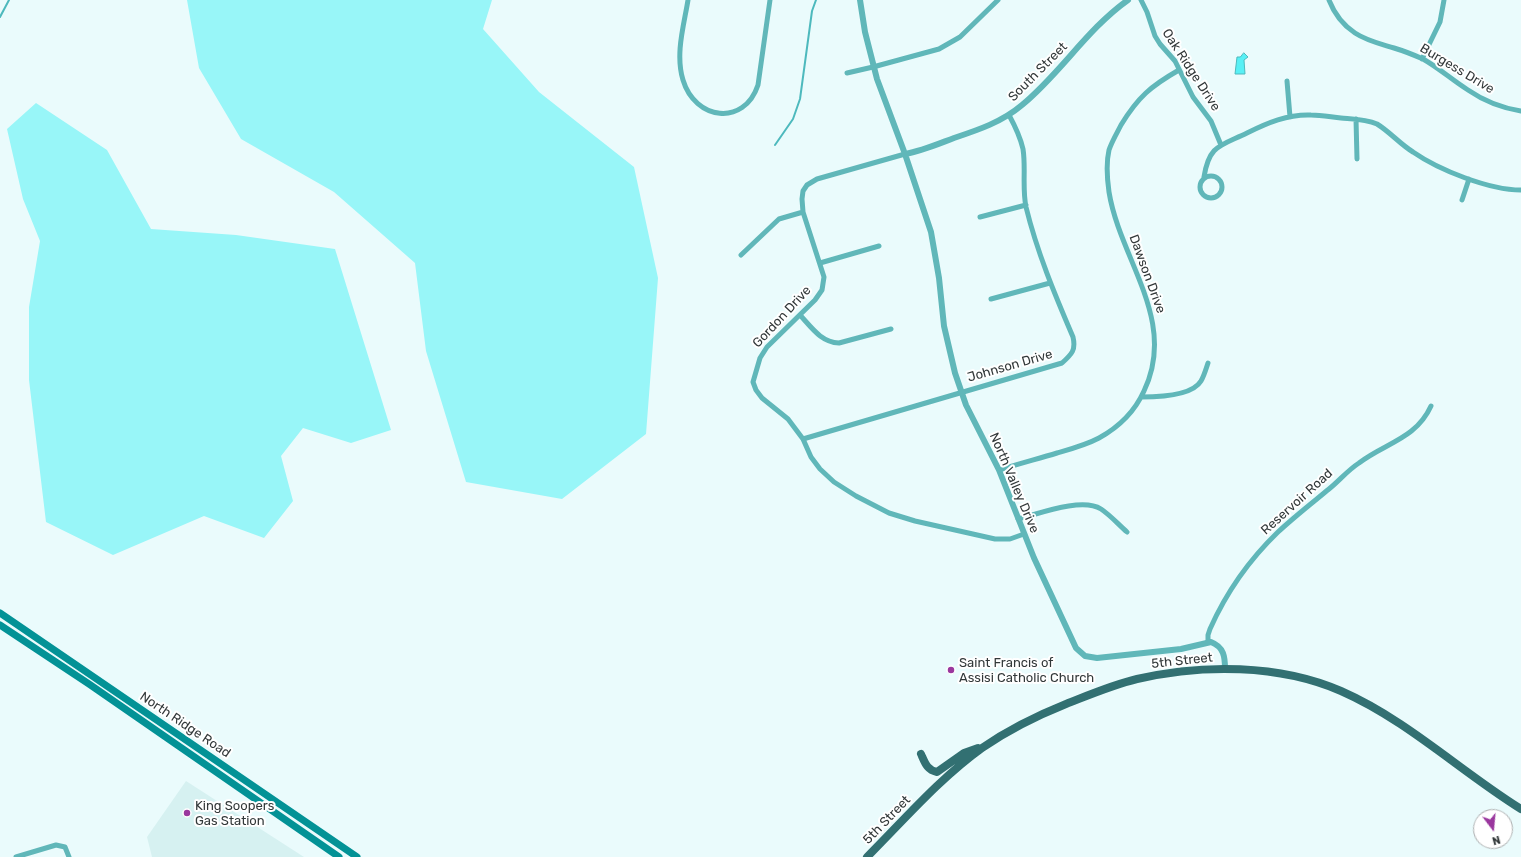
<!DOCTYPE html>
<style>
body{margin:0}
#map{position:relative;width:1521px;height:857px;overflow:hidden;background:#eafbfc;font-family:Rubik,sans-serif}
canvas{display:block}
.north{position:absolute;left:1473px;top:809px;width:40px;height:40px;box-sizing:border-box;background:#fff;border:1px solid #adafb0;border-radius:50%;rotate:164deg;font-size:11px;font-weight:700;line-height:16px;text-align:center;color:#323839}
.north::after{content:'';display:block;margin:auto;width:14px;height:18px;background:#9a379e;clip-path:polygon(50% 0,100% 100%,50% 72%,0 100%)}
</style>
<div id="map">
<canvas width="1521" height="857"></canvas>
<div class="north">N</div>
</div>
<script>
const c = document.querySelector('canvas').getContext('2d');
c.lineJoin = 'round';
function fill(path, color) {
  c.fillStyle = color;
  c.fill(path, 'evenodd');
}
function trace(path, color, width, dash) {
  c.strokeStyle = color;
  c.lineWidth = width;
  c.lineCap = dash ? 'butt' : 'round';
  c.setLineDash(dash || []);
  c.stroke(path);
}
function label(font, color, halo, rows, align = 'center') {
  c.font = font + ' Rubik,sans-serif';
  c.lineWidth = 4;
  c.setLineDash([]);
  c.textBaseline = 'middle';
  c.strokeStyle = halo;
  c.fillStyle = color;
  for (const [text, x, y, turn = 0] of rows) {
    c.save();
    c.translate(x, y);
    c.rotate((+turn || 0) * Math.PI / 180);
    c.textAlign = isNaN(turn) ? turn : align;
    if (halo) c.strokeText(text, 0, 0);
    c.fillText(text, 0, 0);
    c.restore();
  }
}
fill(new Path2D(`
 M186 781 304 857H152L147 837Z`), '#d6f1f1');
fill(new Path2D(`
 M187 0H492L483 29 539 92 634 167 658 278 646 434 562 499 466 482 426 351 415 263 334 192 241 139 199 68Z
 M36 103 107 150 151 229 236 235 335 249 391 430 351 443 303 428 281 456 293 501 264 538 204 516 113 555 46 522 29 380V307L40 241 23 199 7 129Z`), '#98f6f8');
const water = new Path2D(`
 M1244 53 1248 57 1244 60 1245 74H1235L1237 57H1240Z`);
fill(water, '#58f0f5');
trace(water, '#4db9bd', 1);
trace(new Path2D(`
 M0 17 9 0
 M775 145 793 119 800 99 812 11 816 0`), '#4db9bd', 2);
trace(new Path2D(`
 M688 0C684 25 675 54 683 80 695 120 744 127 758 85L770 0
 M1141 0 1147 12 1155 36 1160 44 1175 61 1193 97 1211 121 1221 145
 M1329 0C1334 13 1343 25 1355 33 1367 41 1381 44 1394 48 1404 51 1414 55 1423 59 1439 68 1452 80 1468 90 1484 101 1502 108 1521 111
 M1422 59 1440 22 1444 0
 M847 73 873 67 939 49 960 37 998 0
 M1287 81 1290 117
 M1356 119 1357 159
 M905 154 817 179 807 185 803 191 802 199 803 212 824 277 822 290 815 300 767 347 760 358 753 382 756 390 762 398 788 419 803 439 811 457 820 469 834 482 856 496 889 513 915 521 995 539H1010L1024 534
 M1200 187a11 11 0 1 1 22 0a11 11 0 1 1-22 0Z
 M1204 177C1209 145 1220 146 1247 133 1267 123 1288 114 1311 115 1321 115 1331 117 1341 118 1353 119 1366 119 1377 124 1390 132 1400 144 1413 152 1439 170 1489 190 1521 190
 M1462 200 1469 179
 M980 217 1026 205
 M741 255 779 219 803 212
 M820 263 879 246
 M991 299 1050 283
 M800 315C812 328 821 342 839 343L891 329
 M1141 397C1157 397 1192 396 1201 381 1204 376 1206 369 1208 363
 M803 439 1062 363C1072 354 1076 350 1073 337 1055 295 1037 252 1026 207 1022 188 1026 168 1023 149 1020 136 1015 126 1009 115
 M999 470C1018 464 1037 459 1057 453 1071 449 1086 445 1099 438 1119 427 1135 411 1144 391 1178 320 1120 260 1109 192 1107 178 1106 163 1109 150 1112 141 1117 133 1121 125 1138 97 1151 86 1179 70
 M1018 519C1038 514 1082 497 1101 509 1110 515 1118 524 1127 532
 M1208 642V635L1210 629C1226 593 1250 559 1278 532 1294 517 1312 503 1329 489 1339 481 1348 470 1359 463 1385 443 1416 439 1431 406
 M16 857 56 845 65 847 69 857`), '#60b7b9', 5);
trace(new Path2D(`
 M860 0 865 32 877 79 905 154 931 232 939 278 944 326 955 373 966 405 999 470 1034 558 1076 648 1085 656 1097 658 1181 649 1211 642C1224 647 1225 657 1225 669
 M905 154C922 151 938 144 954 138 978 130 1002 122 1022 105 1060 74 1087 29 1128 0`), '#60b7b9', 6);
trace(new Path2D(`
 M0 613 357 857
 M0 625 89 684 339 857`), '#039296', 7);
trace(new Path2D(`
 M921 754C925 763 927 770 937 772L964 753 978 748
 M867 857C904 820 939 779 982 748 1008 730 1036 716 1066 704 1089 695 1112 685 1137 679 1202 664 1279 664 1341 691 1407 720 1460 771 1521 809`), '#327072', 8);
for (const [x, y, r, color] of [
 [951,670,4,"#9a379e"],
 [187,813,4,"#9a379e"]
]) {
  const dot = new Path2D();
  dot.arc(x, y, r, 0, 2 * Math.PI);
  c.fillStyle = color;
  c.fill(dot);
  trace(dot, '#fff', 1.5);
}
label('13px', '#323839', '#fff', [
 ["Burgess Drive",1457,69,31],
 ["Oak Ridge Drive",1191,70,57],
 ["South Street",1038,72,-45],
 ["Dawson Drive",1147,274,70],
 ["Gordon Drive",782,317,-47],
 ["Johnson Drive",1010,366,-16],
 ["North Valley Drive",1014,483,67],
 ["Reservoir Road",1297,502,-42],
 ["5th Street",1182,661,-6],
 ["North Ridge Road",185,725,34],
 ["5th Street",887,820,-46]
]);
label('13px', '#323839', '#fff', [
 ["Saint Francis of",959,663],
 ["Assisi Catholic Church",959,678],
 ["King Soopers",195,806],
 ["Gas Station",195,821]
], 'left');
</script>
